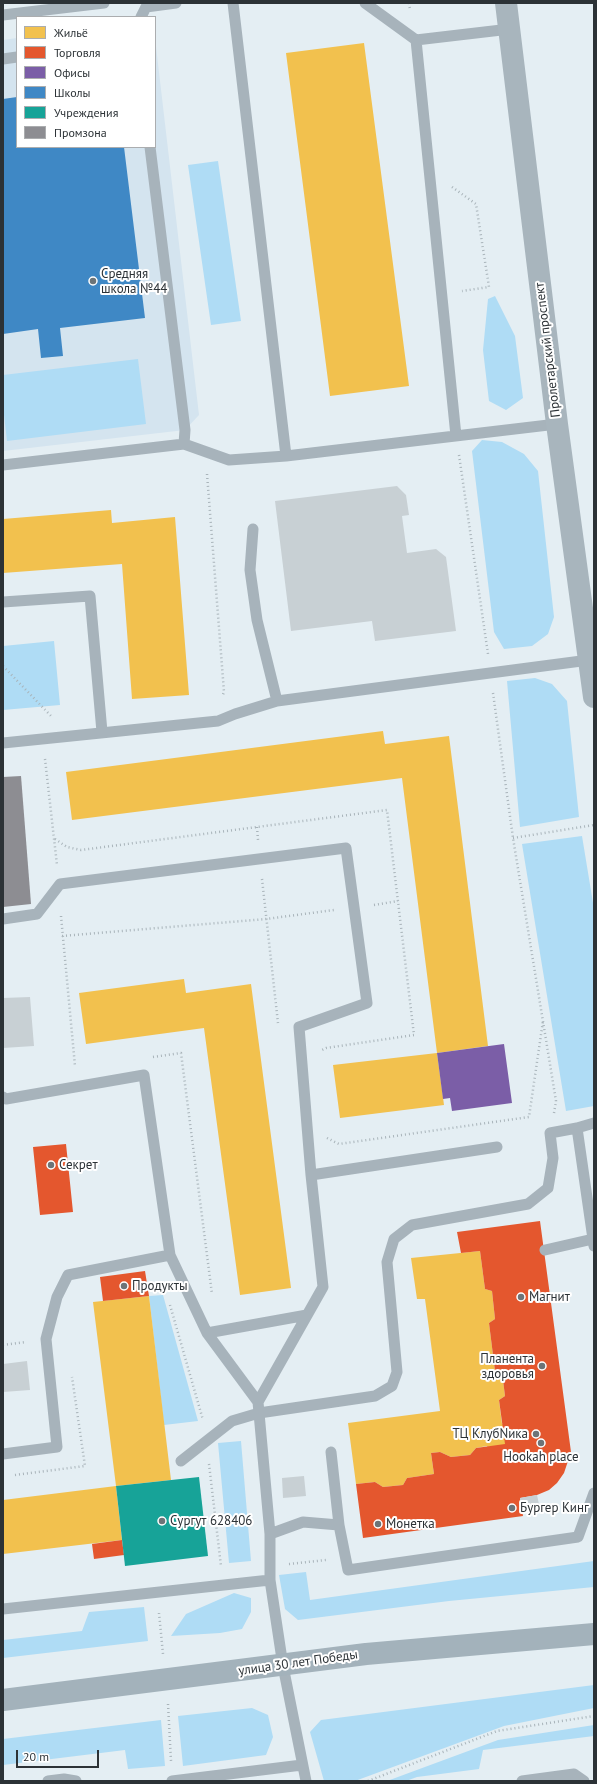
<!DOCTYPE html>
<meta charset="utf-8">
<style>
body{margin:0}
#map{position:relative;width:597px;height:1784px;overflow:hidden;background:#e4eef3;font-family:"PT Sans",sans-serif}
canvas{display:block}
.frame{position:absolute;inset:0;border:4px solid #2c3236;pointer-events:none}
.legend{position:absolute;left:16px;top:16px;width:140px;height:132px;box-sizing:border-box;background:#fff;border:1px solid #abadaf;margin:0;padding:5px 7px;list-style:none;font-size:12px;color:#2c3236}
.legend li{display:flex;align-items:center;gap:8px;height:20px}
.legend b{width:20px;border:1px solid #abadaf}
.scale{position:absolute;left:16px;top:1750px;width:83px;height:18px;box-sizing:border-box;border:2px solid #2c3236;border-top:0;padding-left:5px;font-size:12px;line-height:14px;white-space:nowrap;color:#2c3236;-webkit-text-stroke:3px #fff;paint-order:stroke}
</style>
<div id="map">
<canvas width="597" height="1784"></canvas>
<div class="frame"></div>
<ul class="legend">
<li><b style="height:11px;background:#f2c14e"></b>Жильё</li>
<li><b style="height:11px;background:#e4572e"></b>Торговля</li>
<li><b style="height:11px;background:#7b5ea7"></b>Офисы</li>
<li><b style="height:11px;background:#3f88c5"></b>Школы</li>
<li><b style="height:11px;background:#17a398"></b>Учреждения</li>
<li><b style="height:11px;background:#8d8d92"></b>Промзона</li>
</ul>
<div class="scale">20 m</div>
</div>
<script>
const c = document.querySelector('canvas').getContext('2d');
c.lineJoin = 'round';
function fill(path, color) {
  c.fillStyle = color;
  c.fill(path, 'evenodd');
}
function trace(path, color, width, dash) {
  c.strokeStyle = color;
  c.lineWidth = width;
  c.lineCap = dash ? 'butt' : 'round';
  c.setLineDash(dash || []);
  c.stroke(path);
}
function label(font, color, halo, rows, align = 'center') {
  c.font = font + ' "PT Sans",sans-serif';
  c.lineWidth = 4;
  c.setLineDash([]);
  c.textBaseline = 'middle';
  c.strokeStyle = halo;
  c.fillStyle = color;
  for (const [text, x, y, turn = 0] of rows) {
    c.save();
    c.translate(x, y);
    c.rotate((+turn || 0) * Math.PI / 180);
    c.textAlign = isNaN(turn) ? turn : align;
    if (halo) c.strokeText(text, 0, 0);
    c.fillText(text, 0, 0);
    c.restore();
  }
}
fill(new Path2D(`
 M17 38V147H155V38L199 415 185 430 3 451V40Z`), '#d4e4ef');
fill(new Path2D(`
 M218 161 241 321 211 325 188 165Z
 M495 296 515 336 523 398 506 410 489 401 483 350 488 299Z
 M138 359 146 424 7 441 3 406V375Z
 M482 440 502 442 524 454 538 471 554 617 548 634 532 646 504 649 494 632 472 451Z
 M54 641 60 705 3 710V646Z
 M535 678 552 684 567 701 579 817 520 827 507 681Z
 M582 836 594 909V1106L566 1111 522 844Z
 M163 1295 198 1421 164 1425 149 1296Z
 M241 1441 251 1561 229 1563 218 1443Z
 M594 1561V1587L449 1601 298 1620 285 1609 279 1575 306 1572 310 1600Z
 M234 1593 251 1598V1612L242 1629 220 1633 171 1636 186 1614Z
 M144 1607 148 1641 3 1658V1640L82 1631 89 1612Z
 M594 1685V1708L504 1726 355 1781H324L310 1732 321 1720Z
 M252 1708 268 1715 273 1737 266 1755 183 1766 178 1716Z
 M161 1720 165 1766 128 1769 125 1750 3 1765V1739Z
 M594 1725V1736L483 1750 479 1769 417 1777 406 1781H387L498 1740Z`), '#afdcf5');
fill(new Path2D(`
 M364 43 409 386 330 396 286 53Z
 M111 510 112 523 175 517 189 695 132 699 122 564 3 573V519Z
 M383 731 385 744 449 736 488 1046 437 1053 402 778 72 820 66 772Z
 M184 979 186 993 251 984 291 1288 240 1295 204 1028 86 1044 79 993Z
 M437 1053 444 1105 340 1118 333 1065Z
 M480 1251 485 1289 492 1291 495 1319 489 1323 495 1371 502 1372 505 1396 499 1400 502 1424 506 1423 508 1446 488 1449 487 1446 476 1448 470 1455 451 1457 440 1452 431 1453 434 1474 407 1478 403 1485 383 1487 375 1482 356 1484 348 1423 440 1411 425 1299H417L411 1258Z
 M149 1296 171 1480 116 1486 93 1302Z
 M116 1486 122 1540 3 1554V1500Z`), '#f2c14e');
fill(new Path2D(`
 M66 1144 73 1212 40 1215 33 1147Z
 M540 1221 571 1452 564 1473 557 1483 549 1490 537 1495 520 1498 523 1516 363 1538 356 1484 375 1482 383 1487 403 1485 407 1478 434 1474 431 1453 440 1452 451 1457 470 1455 476 1448 505 1444 499 1400 505 1396 502 1372 495 1371 489 1323 495 1319 492 1291 485 1289 480 1251 461 1253 457 1232Z
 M145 1271 149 1296 103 1301 100 1277Z
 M122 1540 124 1555 94 1559 92 1544Z`), '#e4572e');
fill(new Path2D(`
 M504 1044 512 1103 452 1111 450 1098 443 1099 437 1053Z`), '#7b5ea7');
fill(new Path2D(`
 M17 97V147H124L145 318 60 328 63 356 41 358 38 329 3 334V99Z`), '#3f88c5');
fill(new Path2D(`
 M199 1477 208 1556 125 1566 116 1486Z`), '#17a398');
fill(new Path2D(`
 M21 776 31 904 3 907V777Z`), '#8d8d92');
fill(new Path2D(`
 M397 486 406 495 409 515 402 516 407 553 436 549 446 557 456 631 375 641 372 621 291 631 275 501Z
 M30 997 34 1046 3 1048V998Z
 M27 1361 30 1390 3 1392V1364Z
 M304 1476 306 1496 283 1498 282 1478Z
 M537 1495 540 1509 522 1512 520 1498Z`), '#c8d0d4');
trace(new Path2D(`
 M409 3 410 10
 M452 187 476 204 489 287 462 291
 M459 455 488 654
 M207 474 224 692 222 697
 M3 666 52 717
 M493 693 513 838 556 1101 554 1113
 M45 759 57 865
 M257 827 258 840
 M513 838 594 825
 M55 839 67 847 81 850 387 810 414 1035 326 1048 322 1050
 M262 879 278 1023
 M374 905 398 901
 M61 916 75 1066
 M62 936 266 919 334 910
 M153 1057 181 1053 212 1294
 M327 1138 339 1144 529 1117 543 1021
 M170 1305 203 1420
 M3 1345 26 1342
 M209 1464 221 1566
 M15 1475 85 1466 72 1377
 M289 1564 326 1560
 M159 1613 163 1654
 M168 1704 171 1761
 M368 1781 497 1731 594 1716`), '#a9b4ba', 2.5, [1, 3]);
trace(new Path2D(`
 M233 3 286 456
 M365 3 416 40 510 29
 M3 15 104 3
 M141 17 146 7 176 3
 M416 40 456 436
 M3 59 17 57
 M150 147 185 430 184 444
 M3 465 184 444 229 460 286 456 557 424
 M253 529 250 570 257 620 277 701
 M3 602 90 596 102 732
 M3 743 218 721 235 714 277 701 589 660
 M3 919 37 914 60 884 346 848 367 1003 299 1027 311 1175 323 1287 258 1402
 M3 1097 6 1099 144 1075 170 1255 207 1333 258 1402 270 1534V1580L283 1666 306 1781
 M594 1123 577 1128 594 1246
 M311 1175 497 1147
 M545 1250 593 1239
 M207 1333 307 1315
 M331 1452 339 1525 348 1570 578 1537 594 1493
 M3 1454 57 1447 46 1339 57 1297 68 1275 170 1255
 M181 1461 232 1421 259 1413 375 1396 392 1386 397 1372 387 1262 394 1239 412 1225 528 1204 548 1188 553 1158 550 1133 577 1128
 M270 1534 303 1522 339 1525
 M3 1609 270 1580
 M48 1781 64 1779 76 1781
 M172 1781 302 1765
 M522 1781 574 1774 584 1781`), '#a7b3bb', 11);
trace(new Path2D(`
 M3 1700 366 1654 594 1634`), '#a3b2bb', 22);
trace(new Path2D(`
 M506 3 557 424 594 697`), '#a8b5bd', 22);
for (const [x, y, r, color] of [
 [93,281,4,"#6c7478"],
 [51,1165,4,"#6c7478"],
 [124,1286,4,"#6c7478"],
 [521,1297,4,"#6c7478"],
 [542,1366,4,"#6c7478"],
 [536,1434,4,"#6c7478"],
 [541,1443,4,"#6c7478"],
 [512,1508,4,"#6c7478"],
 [162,1521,4,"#6c7478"],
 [378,1524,4,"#6c7478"]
]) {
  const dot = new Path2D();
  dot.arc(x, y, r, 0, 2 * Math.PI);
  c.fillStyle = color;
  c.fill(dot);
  trace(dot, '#fff', 1.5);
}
label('13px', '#2c3236', '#fff', [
 ["Средняя",101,274],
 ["школа №44",101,289],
 ["Секрет",59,1165],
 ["Продукты",132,1286],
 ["Магнит",529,1297],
 ["Планента",534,1359,"right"],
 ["здоровья",534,1374,"right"],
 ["ТЦ КлубNика",528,1434,"right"],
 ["Hookah place",541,1457,"center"],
 ["Бургер Кинг",520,1508],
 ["Сургут 628406",170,1521],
 ["Монетка",386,1524]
], 'left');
label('13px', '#2c3236', '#fff', [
 ["Пролетарский проспект",548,350,-97],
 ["улица 30 лет Победы",298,1663,-8]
]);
</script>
